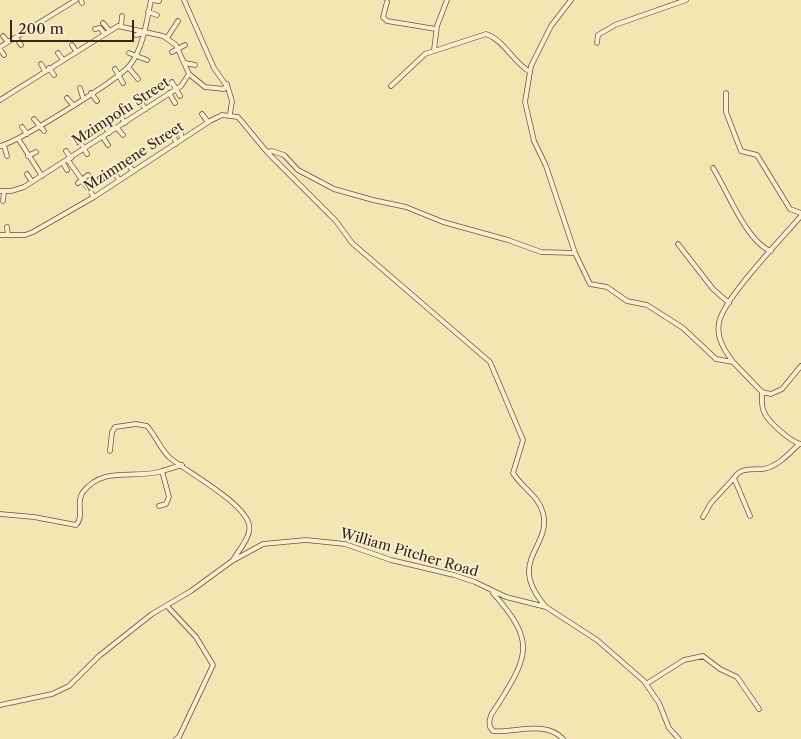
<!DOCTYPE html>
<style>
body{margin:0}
#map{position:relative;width:801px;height:739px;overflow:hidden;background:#f4e6b2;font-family:"Libre Caslon Text",serif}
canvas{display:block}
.scale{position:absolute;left:10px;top:20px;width:124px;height:22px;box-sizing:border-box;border:2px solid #38251d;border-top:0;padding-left:6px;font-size:15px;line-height:18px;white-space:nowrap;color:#38251d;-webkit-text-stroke:4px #f8efcd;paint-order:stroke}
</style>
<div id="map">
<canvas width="801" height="739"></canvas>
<div class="scale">200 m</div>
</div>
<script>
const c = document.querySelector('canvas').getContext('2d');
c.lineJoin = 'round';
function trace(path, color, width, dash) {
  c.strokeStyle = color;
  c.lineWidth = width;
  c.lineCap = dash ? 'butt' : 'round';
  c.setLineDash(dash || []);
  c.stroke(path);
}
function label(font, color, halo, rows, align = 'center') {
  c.font = font + ' "Libre Caslon Text",serif';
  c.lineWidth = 4;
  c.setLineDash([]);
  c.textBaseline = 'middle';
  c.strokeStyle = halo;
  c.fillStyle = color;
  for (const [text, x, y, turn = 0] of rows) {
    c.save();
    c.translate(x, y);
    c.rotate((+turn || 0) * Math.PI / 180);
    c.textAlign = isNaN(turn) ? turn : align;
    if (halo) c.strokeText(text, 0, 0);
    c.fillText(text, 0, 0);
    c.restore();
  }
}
const street = new Path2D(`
 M81 0 82 3
 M152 0 159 1
 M184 0 214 68 228 88 232 101 230 114
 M571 0 551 26 531 66 525 102 534 141 546 166 575 253 590 284 607 287 627 301 647 305 683 328 716 359 733 362C725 351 716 338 719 323 722 300 783 237 801 216
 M387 2 383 17 387 21 436 29
 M148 12 157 15
 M103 23 109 30
 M121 26 122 16
 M95 29 100 28 104 33
 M136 35 143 33
 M3 36 8 42
 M16 37 21 45
 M167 38 178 21
 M597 43 598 35 615 25 686 0
 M72 45 76 51
 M0 47 76 0
 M0 49 4 55
 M434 50 437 26 447 0
 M172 52 185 45
 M58 53 63 60
 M129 53 147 60
 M185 63 195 65
 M41 64 45 71
 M128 67 138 79
 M49 68 54 75
 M115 69 123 83
 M189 74 205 87 224 89 227 84
 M172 82 180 96
 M391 86 425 54 486 34C504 40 513 62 530 72
 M80 88 83 98
 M91 93 97 101
 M169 93 175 103
 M726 93V112L741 151 757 155 790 209 801 213
 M67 98 73 105
 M0 100 118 26 163 36 176 45 189 74 181 86 24 187 11 191H0
 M141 103 146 109
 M119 114 125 123
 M202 114 208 122
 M34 119 44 131
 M103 124 109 133
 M179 126 182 139
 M22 127 27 134
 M117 128 123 135
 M174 135 176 144
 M103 137 108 145
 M19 140 42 176
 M4 145 7 156
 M82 145 87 154
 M0 146C18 142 118 80 130 65 143 49 147 20 151 0
 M66 151 71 158
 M267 152 272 151 284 155 298 170 334 189 373 200 406 207 443 222 508 240 541 252 575 253
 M28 156 36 152
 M68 160 94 197
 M63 163 67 170
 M127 163 133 171
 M713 168C726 188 747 243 771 251
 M115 173 119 180
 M27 174 32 182
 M78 183 88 175
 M3 201 4 191
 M7 227 8 235
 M0 235H25L33 232 94 197 210 121 222 115 238 117 267 152 336 221 352 243 490 362 523 440 513 473C522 488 539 496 543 513 552 548 505 560 546 607
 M678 244 713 289 729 303
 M733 362 762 392 771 394 782 389 801 366
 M762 392C762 398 761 406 764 412 768 422 791 442 801 444
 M110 451 112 432 115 427 136 424 147 426C156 436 160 449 170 458 187 472 245 503 249 525 252 536 238 551 233 560
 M159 506 166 504 169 497 162 471 182 465
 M0 514 34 517 76 525C85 516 75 502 83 492 104 465 134 480 162 471
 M750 516 734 478C741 467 752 470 763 469 777 467 790 453 799 444
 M703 517 711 503 734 478
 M493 593C535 641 530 654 497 706 492 713 488 718 490 727L493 731C515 733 545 720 563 739
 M167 606 196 637 213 665 179 737 176 739
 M646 684 684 660 703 656 720 669 737 677 759 709
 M0 705 52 694 69 686 99 656 152 614 191 591 232 561 263 544 306 540 345 544 391 560 454 575 475 582 506 597 546 607 597 640 644 681 659 703 669 728 679 739`);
trace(street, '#675542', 5.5);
trace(street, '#f8efcd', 4);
label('14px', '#38251d', '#f8efcd', [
 ["Mzimpofu Street",121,112,-33],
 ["Mzimnene Street",134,157,-33],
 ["William Pitcher Road",409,553,16]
]);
</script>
